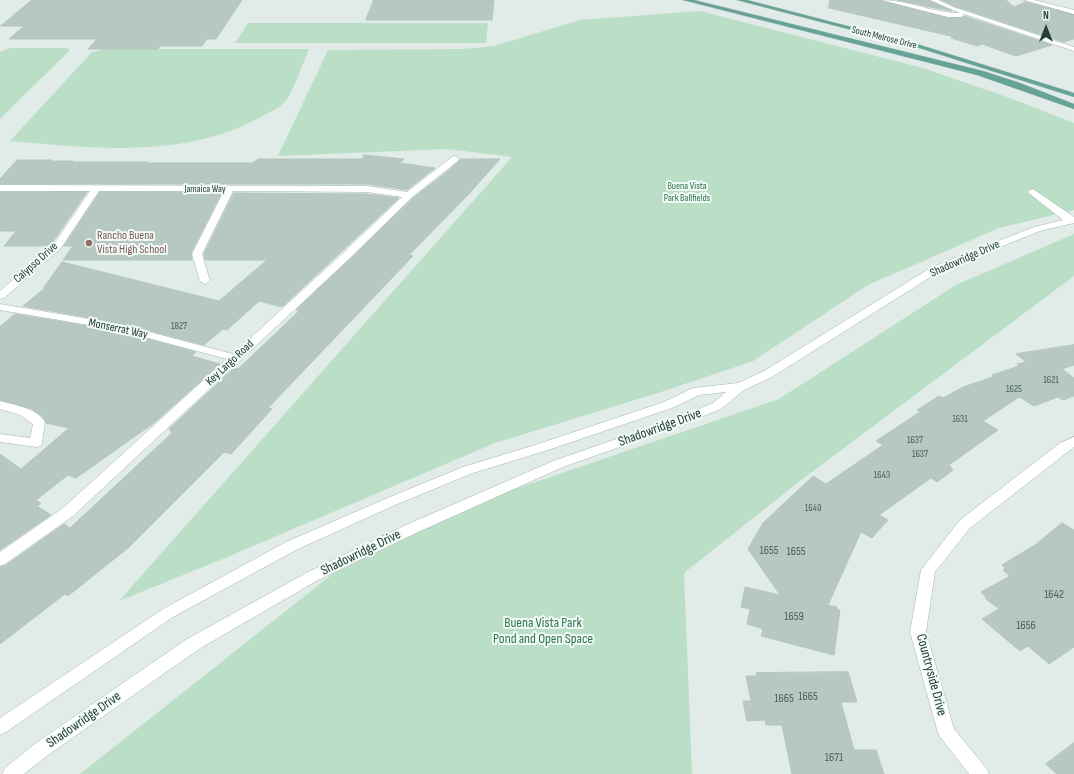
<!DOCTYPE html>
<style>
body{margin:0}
#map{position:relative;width:1074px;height:774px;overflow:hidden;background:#e1ece8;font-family:"Sofia Sans Condensed",sans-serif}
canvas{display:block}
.north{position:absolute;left:1026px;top:8px;width:40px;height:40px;-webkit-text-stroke:3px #f2f9f6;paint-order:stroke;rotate:0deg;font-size:11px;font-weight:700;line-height:16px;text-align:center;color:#213e38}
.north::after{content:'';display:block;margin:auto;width:14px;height:18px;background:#213e38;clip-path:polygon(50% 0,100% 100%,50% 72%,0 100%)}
</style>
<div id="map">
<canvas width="1074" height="774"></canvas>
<div class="north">N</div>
</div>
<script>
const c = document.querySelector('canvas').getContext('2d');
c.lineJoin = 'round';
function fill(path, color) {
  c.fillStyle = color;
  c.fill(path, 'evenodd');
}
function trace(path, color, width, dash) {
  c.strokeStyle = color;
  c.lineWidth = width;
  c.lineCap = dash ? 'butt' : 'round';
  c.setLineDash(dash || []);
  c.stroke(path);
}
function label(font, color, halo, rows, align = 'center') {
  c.font = font + ' "Sofia Sans Condensed",sans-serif';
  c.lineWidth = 4;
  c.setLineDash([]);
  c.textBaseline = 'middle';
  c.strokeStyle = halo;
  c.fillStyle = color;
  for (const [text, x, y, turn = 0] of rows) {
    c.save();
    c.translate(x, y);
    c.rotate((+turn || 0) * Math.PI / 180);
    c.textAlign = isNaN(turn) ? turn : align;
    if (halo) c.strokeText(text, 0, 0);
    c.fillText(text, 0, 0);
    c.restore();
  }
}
fill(new Path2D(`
 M700 11 923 68 1007 97 1074 123V210L999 228 868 285 753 361 661 392 495 443 225 558 119 601 512 157 447 149 278 156 328 50 463 49 494 46 580 20Z
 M248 23H488L486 43H235Z
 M10 48H67L70 50 0 119V52Z
 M103 49H309C303 63 295 86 287 99 281 108 266 114 257 119 181 159 91 148 10 141L91 53Z
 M1074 234V276L796 484 684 573 692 774H80L383 534 779 399 956 285Z`), '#badec6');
const building = new Path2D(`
 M32 0H242L216 39H207L202 46H160L158 49H88L97 39H9L24 26H1Z
 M374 0H494L492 20H366Z
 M830 0H880L948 18H961L964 16 1052 45 1016 56 982 44 977 46 951 38 955 37 829 8Z
 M897 0H929L952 11 940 9Z
 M942 0H1006L1014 7 1025 2 1074 15V39L1063 42 954 6Z
 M364 155 404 159 400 163 435 168 407 190 367 184H0V179L17 160H52L51 161H73L72 162H147L146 163H253L258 159H362Z
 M460 159H500L467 196 409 255 413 256 268 408 272 409 231 454 224 452 128 548 68 596 65 594 0 644V567L6 565 64 524 70 528 172 433 169 429 234 368 238 369 299 311 296 310 413 198 449 170Z
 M0 192H87L50 246H4L16 231H0Z
 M100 192H222L191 253 192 260H63L73 246H64Z
 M234 193 367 194 399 198 282 307 259 301 227 330 223 329 204 345 119 323 23 306 45 288 44 287 62 262 219 301 267 260H205L204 254Z
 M15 314 118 331 196 352 192 356 220 364 154 423 76 478 68 475 36 500 41 503 37 506 51 515 0 550V454L21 469 69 428 46 423 42 416 32 409 0 400V327Z
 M1074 345V365L1062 369 1074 378V396L1063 400 1058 397 1034 406 1019 397 983 421 998 430 949 465 953 470 937 482 931 478 879 515 888 520 872 538 861 532 828 605 837 607V610H840L834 655 761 636 763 629 747 624 750 609 741 607 745 587 780 595 748 549 763 523 813 476 826 484 883 445 876 441 920 412 917 410 939 396 943 398 963 387 993 377 992 375 1019 366 1017 364 1026 362 1016 354Z
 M1062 523 1074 530V647L1049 664 1028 646 1020 651 982 619 999 609 985 598 986 597 981 592 1010 576 1003 570 1005 568 1002 565 1035 545Z
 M848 672 857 702H841L854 750H876L884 774H792L782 725H766L765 720 747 721 743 701H751L746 676H757L756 673Z
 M1074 743V774H1057L1046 764Z`);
fill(building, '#b7c7c1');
trace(building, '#b4c6bf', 1);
const minor = new Path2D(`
 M881 0C908 0 933 13 960 13L930 0H938L953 7 1074 47V51L964 14 961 17H948Z
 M1024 0H1034L1074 10V14Z
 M455 156 459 159 458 161 412 197 350 258 73 516 5 564 0 566V552L63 508 227 359 118 330 0 310V304L119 324 233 354 342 254 402 197 367 192 233 191 202 254 210 281 205 284 200 281 192 254 224 191H99L61 248 4 298 0 299V291L54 244 90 191H0V185L367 186 407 192 452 157Z
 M1033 189 1074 217V223L1040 231 940 271 772 377 744 390 721 409 679 426 563 467 416 533 318 580 199 649 48 755 24 774H2L5 768 36 743 187 639 308 572 406 525 553 461 671 420 713 403 726 392 699 395 672 408 545 451 473 473 395 505 296 550 173 617 6 732 0 735V718L163 609 286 542 385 499 463 467 535 445 664 402 693 388 738 383 764 371 932 267 1034 227 1063 220 1030 194 1028 192 1030 190Z
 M0 401C14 405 37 408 45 422L42 443 41 446 36 447 0 442V434L30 438 33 424 20 415 0 409Z
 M1074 437V447L970 528 935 572 926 632 954 729 986 768 989 774H969L941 738 938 733 910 632 921 570 960 520 1060 443Z`);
const major = new Path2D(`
 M683 0H694L983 71 1020 83 1074 104V109L977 75Z
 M737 0H747L917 44 1074 93V97L913 46Z`);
trace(minor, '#a4b4b0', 1);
trace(major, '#c1c9c7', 1);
fill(minor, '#fff');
fill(major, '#65a397');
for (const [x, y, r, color] of [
 [89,243,4,"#8d6e63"]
]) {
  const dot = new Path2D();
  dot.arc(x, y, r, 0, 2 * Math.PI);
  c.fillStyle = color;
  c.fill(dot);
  trace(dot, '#f2f9f6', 1.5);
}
label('10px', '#213e38', '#f2f9f6', [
 ["South Melrose Drive",884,38,14],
 ["Jamaica Way",205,189]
]);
label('10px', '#2a754c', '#f2f9f6', [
 ["Buena Vista",687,186],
 ["Park Ballfields",687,198]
]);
label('10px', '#46605a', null, [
 ["1827",179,326],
 ["1621",1051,380],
 ["1625",1014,389],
 ["1631",960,419],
 ["1637",915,440],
 ["1637",920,454],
 ["1643",882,475],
 ["1649",813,508]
]);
label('12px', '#785e54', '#f2f9f6', [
 ["Rancho Buena",97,236],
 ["Vista High School",97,250]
], 'left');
label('12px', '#213e38', '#f2f9f6', [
 ["Shadowridge Drive",965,259,-24],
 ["Calypso Drive",36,263,-42],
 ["Monserrat Way",118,329,12],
 ["Key Largo Road",230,363,-43]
]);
label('12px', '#46605a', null, [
 ["1655",769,551],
 ["1655",796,552],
 ["1642",1054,595],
 ["1659",794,617],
 ["1656",1026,626],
 ["1665",808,697],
 ["1665",784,699],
 ["1671",834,758]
]);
label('14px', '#213e38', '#f2f9f6', [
 ["Shadowridge Drive",660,428,-20],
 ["Shadowridge Drive",361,553,-26],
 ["Countryside Drive",931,675,75],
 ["Shadowridge Drive",84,720,-35]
]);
label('14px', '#2a754c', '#f2f9f6', [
 ["Buena Vista Park",543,623],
 ["Pond and Open Space",543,639]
]);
</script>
